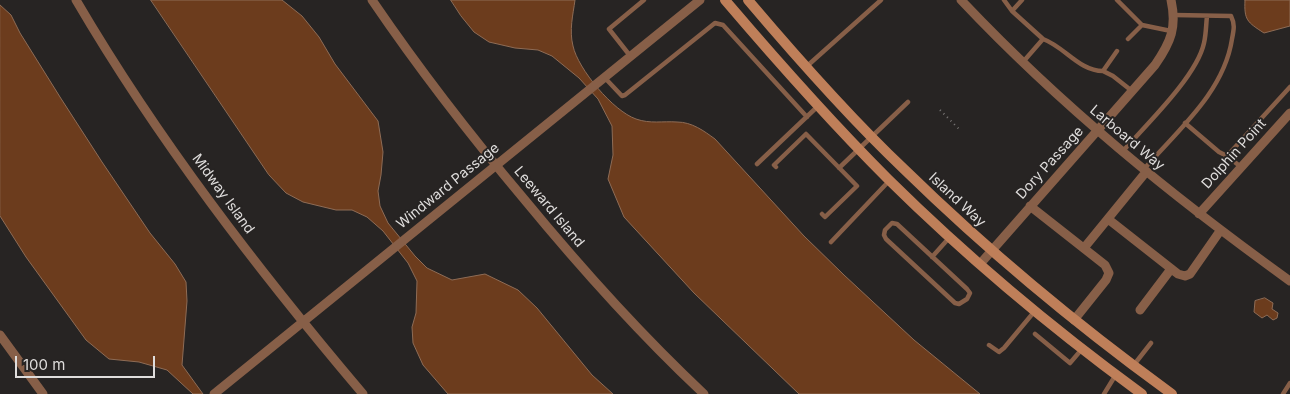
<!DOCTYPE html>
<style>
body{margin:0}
#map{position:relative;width:1290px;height:394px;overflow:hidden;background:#272423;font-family:Inter,sans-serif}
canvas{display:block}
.scale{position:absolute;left:15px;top:356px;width:140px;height:22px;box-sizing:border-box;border:2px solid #dfdddc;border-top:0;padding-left:6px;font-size:15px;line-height:18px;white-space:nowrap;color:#dfdddc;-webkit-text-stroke:4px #272423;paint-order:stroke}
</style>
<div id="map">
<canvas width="1290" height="394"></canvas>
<div class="scale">100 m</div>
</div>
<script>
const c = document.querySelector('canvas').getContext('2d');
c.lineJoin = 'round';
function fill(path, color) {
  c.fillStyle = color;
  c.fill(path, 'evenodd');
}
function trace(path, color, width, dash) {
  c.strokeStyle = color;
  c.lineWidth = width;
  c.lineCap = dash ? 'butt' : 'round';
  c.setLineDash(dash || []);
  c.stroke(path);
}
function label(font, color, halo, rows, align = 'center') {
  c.font = font + ' Inter,sans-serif';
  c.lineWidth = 4;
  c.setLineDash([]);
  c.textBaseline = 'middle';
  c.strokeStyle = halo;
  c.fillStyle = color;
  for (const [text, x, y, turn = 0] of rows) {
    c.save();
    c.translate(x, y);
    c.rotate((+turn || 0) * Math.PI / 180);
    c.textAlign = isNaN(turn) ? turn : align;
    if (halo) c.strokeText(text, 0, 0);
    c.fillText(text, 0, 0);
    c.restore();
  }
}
const water = new Path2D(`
 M151 0H282L302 16 319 37 335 64 378 121 383 152 381 175 378 191 380 206 388 223 415 256 427 268 452 280 485 274 518 290 537 308 592 375 613 394H448L423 365 413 343 412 327 416 313 417 281 408 263 383 231 367 217 352 210H336L303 202 286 193 269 175Z
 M451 0H575C573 15 569 30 573 46 578 69 613 111 636 119 650 124 663 121 677 122 692 122 704 131 715 139L804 236 844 275 914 340 980 394H799L694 293 624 217 608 179 613 155 612 126 598 99 579 78 552 56 538 50 515 48 489 42 474 32 461 16Z
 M1245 0H1290V26L1264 33C1247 22 1244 20 1245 0Z
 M0 5 11 15 20 33 60 97 102 162 150 233 175 264 186 282 187 301 182 365 203 394H193L167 370 139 362 109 359 86 340 26 257 0 216Z
 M1265 298 1273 303 1272 309 1278 313 1277 318 1273 320 1267 315 1262 318 1254 312 1255 301Z`);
fill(water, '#6c3c1d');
trace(water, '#8e6c56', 1);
trace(new Path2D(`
 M940 110 960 130`), '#7a7776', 2, [1, 4]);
trace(new Path2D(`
 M1004 0 1012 11 1043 39 1023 62
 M1117 0 1142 25
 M1012 11 1022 0
 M1043 39C1065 47 1079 71 1103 71
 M1128 39 1142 25 1171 31
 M1117 51 1103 71 1113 76 1132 91
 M631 57 609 29 644 0
 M806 67 881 0
 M605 78 622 96 625 95 715 23 723 25 807 117
 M1185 123 1219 152 1227 156
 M1123 151C1146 125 1197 76 1204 43 1206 35 1206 25 1207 16
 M757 164 817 107
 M776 167 774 165 806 134 857 186 825 217 822 214
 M1241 167 1227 156 1290 87
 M839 168 908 102
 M1144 169C1178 130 1224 92 1232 39 1234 29 1235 24 1231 16L1174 15
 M892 223 897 224 967 289 970 293 967 299 959 304 955 303 886 239 884 235 885 230Z
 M831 242 889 181
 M932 257 949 238
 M1035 334 1070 363 1082 349
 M989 345 999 352 1004 348 1034 312
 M1133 366 1151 343
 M1104 394 1115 376
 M1283 394 1290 383`), '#875f48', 4.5);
trace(new Path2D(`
 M76 0C158 140 258 270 363 394
 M372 0C419 69 470 135 524 199 580 267 640 334 704 394
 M961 0C1061 106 1172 196 1290 281
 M1030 206 1105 265 1109 273 1106 280 1074 320
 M1199 214 1290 113
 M1108 219 1178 274 1185 276 1190 274 1220 231
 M1084 248 1146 172
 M980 264 1155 65C1171 42 1177 27 1171 0
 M1140 310 1171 269
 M0 335 43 394
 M214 394 700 0`), '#875f48', 9);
trace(new Path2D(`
 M725 0C777 61 831 122 888 179 967 257 1053 329 1142 394
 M748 0C798 59 849 117 905 170 988 251 1077 325 1172 394`), '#bf7f59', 10);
label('14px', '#dfdddc', '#272423', [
 ["Larboard Way",1127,138,40],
 ["Dolphin Point",1234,154,-48],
 ["Dory Passage",1050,163,-48],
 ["Windward Passage",448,186,-39],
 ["Midway Island",223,194,54],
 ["Island Way",957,200,43],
 ["Leeward Island",549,207,50]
]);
</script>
